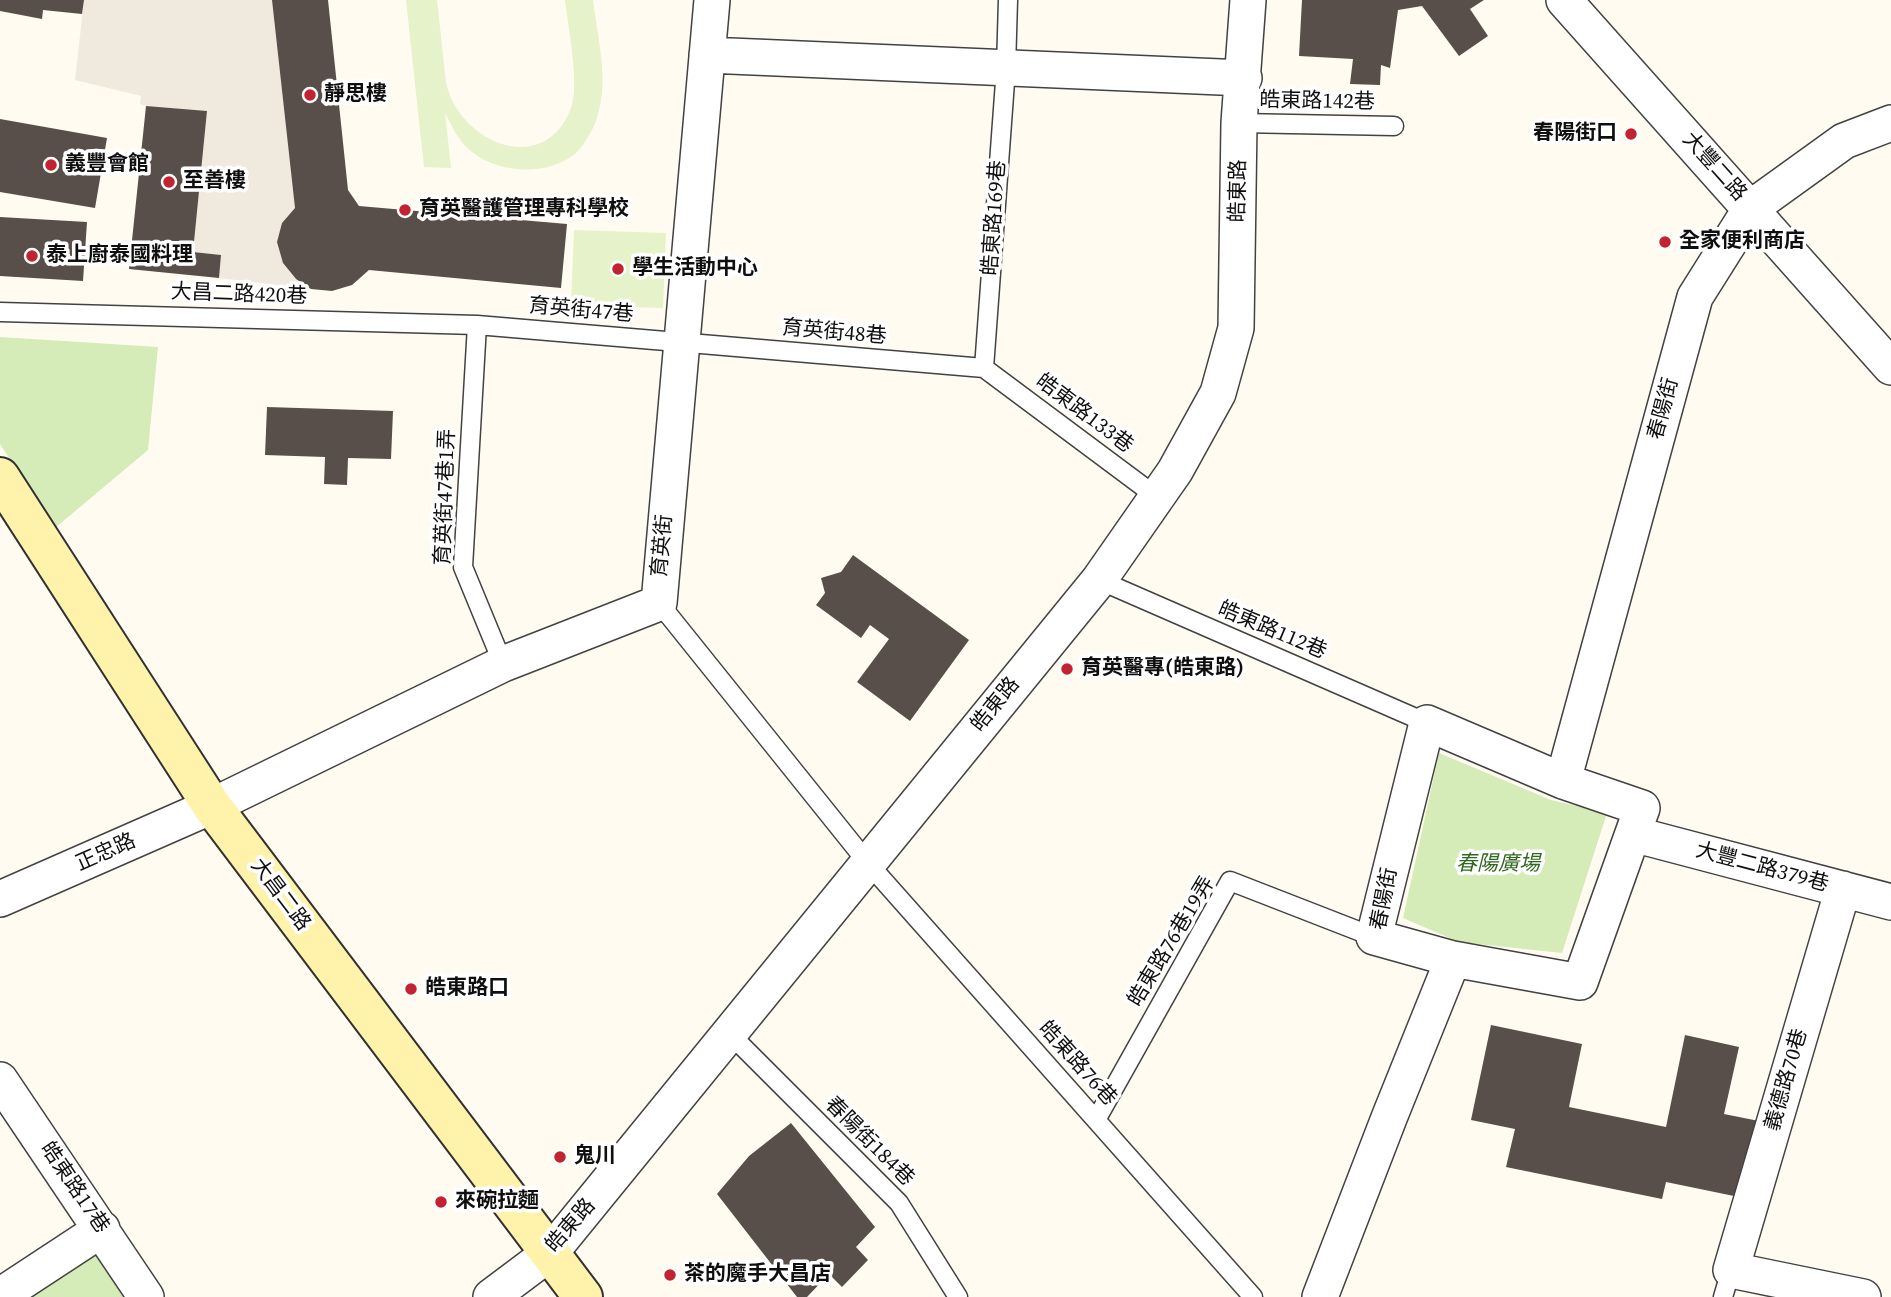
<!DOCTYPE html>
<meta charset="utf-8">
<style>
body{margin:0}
canvas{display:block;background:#fffbf0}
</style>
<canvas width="1891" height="1297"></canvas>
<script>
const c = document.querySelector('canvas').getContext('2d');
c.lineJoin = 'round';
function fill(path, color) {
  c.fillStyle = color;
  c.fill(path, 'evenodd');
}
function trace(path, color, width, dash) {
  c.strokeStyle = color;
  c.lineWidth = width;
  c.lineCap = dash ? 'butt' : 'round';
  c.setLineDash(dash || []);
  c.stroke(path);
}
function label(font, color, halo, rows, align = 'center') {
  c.font = font + ' "Source Serif 4","Noto Sans TC",serif';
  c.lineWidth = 7;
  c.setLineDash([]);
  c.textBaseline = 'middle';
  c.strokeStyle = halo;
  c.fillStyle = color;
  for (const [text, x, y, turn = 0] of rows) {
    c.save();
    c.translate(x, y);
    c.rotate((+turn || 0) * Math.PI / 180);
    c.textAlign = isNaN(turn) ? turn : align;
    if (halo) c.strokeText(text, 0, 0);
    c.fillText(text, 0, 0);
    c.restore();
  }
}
fill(new Path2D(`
 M0 337 158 347 148 450 55 528 0 444Z
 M1439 753 1551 800 1607 813 1562 953 1459 942 1403 918Z
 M96 1244 132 1297H17Z`), '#d5ebb8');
fill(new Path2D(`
 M406 0H437L446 83C460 144 545 178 571 108 580 84 568 27 565 0H593C598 41 611 87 594 126 589 136 581 150 572 156 544 176 498 173 472 152 459 142 452 127 445 113L451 168 424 167Z
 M574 230 666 233 663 308 571 305Z`), '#e6f2ca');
fill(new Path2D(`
 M84 0H272L295 208 282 223 278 242 283 263 295 279 311 289 219 278 221 255 193 252 207 112 146 106 140 104 141 96 75 80Z`), '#f0eade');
fill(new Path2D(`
 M0 0H84L82 14 43 10 42 19 0 11Z
 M272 0H328L348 190 359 206 567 224 561 288 369 270 352 285 332 291 311 289 296 279 283 263 277 242 282 223 295 208Z
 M1302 0H1484L1470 9 1488 36 1459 56 1422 6 1398 10 1390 68 1381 65 1380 85 1350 84 1353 59 1299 56Z
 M146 106 207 111 193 252 221 255 219 278 129 269Z
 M0 119 107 138 95 208 0 192Z
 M0 217 87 222 83 281 0 276Z
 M267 407 393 411 391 459 348 458 347 485 324 484 325 457 265 455Z
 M853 555 969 640 910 721 857 682 889 639 870 625 861 638 816 605 825 593 821 578 841 572Z
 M1491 1025 1582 1044 1569 1107 1666 1127 1685 1035 1739 1047 1724 1114 1784 1126 1768 1203 1666 1182 1662 1199 1506 1167 1515 1129 1471 1120Z
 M791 1123 875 1227 856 1247 868 1260 842 1287 829 1274 807 1297H797L717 1194 749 1156Z`), '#584f4b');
const lane = new Path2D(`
 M1239 123 1394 126
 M0 312 477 325 984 368
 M477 325 463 567 503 664
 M984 368 1006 68 1008 0
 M984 368 1157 497
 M1099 580 1427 723
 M659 603 867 862 1253 1297
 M729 1033 899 1203 958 1297
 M1096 1120 1230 881 1374 937
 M1723 1297 1731 1270`);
const street = new Path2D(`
 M1564 0 1891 367
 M707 55 1244 78
 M1427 723 1563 781 1642 808 1580 982 1453 959 1374 937Z
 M1563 781 1695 297 1751 208 1844 141 1891 123
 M1633 834 1891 902
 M1843 889 1731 1270 1863 1297
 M0 899 212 806 503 664 659 603 712 0
 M0 1080 146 1297
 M0 1296 102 1229
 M491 1297 551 1252 1099 580 1175 471 1218 393 1236 328 1239 123 1248 0
 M1320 1297 1389 1118 1453 959`);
const secondary = new Path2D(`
 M0 477 212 806 583 1297`);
trace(lane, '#424242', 21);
trace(street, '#424242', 38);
trace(secondary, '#313131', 42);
trace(lane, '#fff', 18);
trace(street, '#fff', 35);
trace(secondary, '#fff2ab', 38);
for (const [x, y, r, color] of [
 [310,95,7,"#c32231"],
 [1631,134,7,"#c32231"],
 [51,165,7,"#c32231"],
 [169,182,7,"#c32231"],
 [405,210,7,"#c32231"],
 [1665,242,7,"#c32231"],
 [32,256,7,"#c32231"],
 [618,269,7,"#c32231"],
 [1067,669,7,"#c32231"],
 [411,989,7,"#c32231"],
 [560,1157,7,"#c32231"],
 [441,1202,7,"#c32231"],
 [670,1275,7,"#c32231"]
]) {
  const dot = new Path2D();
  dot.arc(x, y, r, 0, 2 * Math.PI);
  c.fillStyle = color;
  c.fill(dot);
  trace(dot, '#fff', 2.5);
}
label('bold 21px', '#0f0f0f', '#fff', [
 ["靜思樓",324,95],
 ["春陽街口",1617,134,"right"],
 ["義豐會館",65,165],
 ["至善樓",183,182],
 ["育英醫護管理專科學校",419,210],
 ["全家便利商店",1679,242],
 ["泰上廚泰國料理",46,256],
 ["學生活動中心",632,269],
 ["育英醫專(皓東路)",1081,669],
 ["皓東路口",425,989],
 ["鬼川",574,1157],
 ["來碗拉麵",455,1202],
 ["茶的魔手大昌店",684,1275]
], 'left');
label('21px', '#0f0f0f', '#fff', [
 ["皓東路142巷",1317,102,1],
 ["大豐二路",1714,167,48],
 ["皓東路",1239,191,-89],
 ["皓東路169巷",995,218,-86],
 ["大昌二路420巷",239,295,2],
 ["育英街47巷",581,311,5],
 ["育英街48巷",834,333,5],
 ["春陽街",1664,409,-75],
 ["皓東路133巷",1084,414,37],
 ["育英街47巷1弄",446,497,-88],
 ["育英街",663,546,-85],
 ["皓東路112巷",1272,631,23],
 ["皓東路",996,705,-51],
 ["正忠路",106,853,-24],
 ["大豐二路379巷",1762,868,15],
 ["大昌二路",280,895,53],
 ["春陽街",1385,899,-79],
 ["皓東路76巷19弄",1172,942,-59],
 ["皓東路76巷",1077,1064,48],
 ["義德路70巷",1787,1080,-74],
 ["春陽街184巷",869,1142,45],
 ["皓東路17巷",74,1188,56],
 ["皓東路",571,1226,-49]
]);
label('italic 21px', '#30681d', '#fff', [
 ["春陽廣場",1498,865]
]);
</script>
